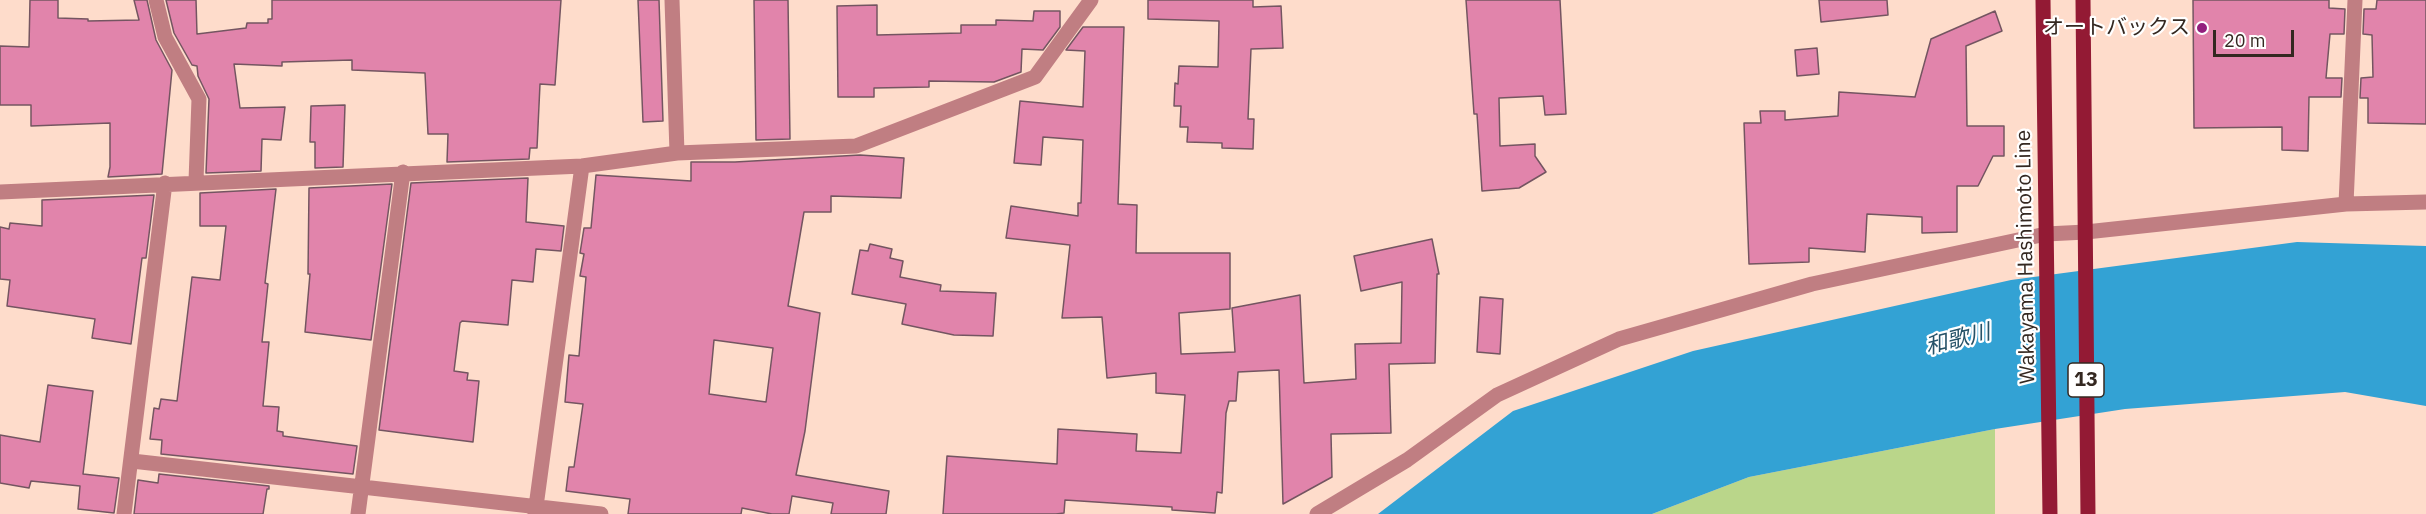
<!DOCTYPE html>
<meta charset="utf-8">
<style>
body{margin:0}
#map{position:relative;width:2426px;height:514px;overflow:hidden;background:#fedccb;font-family:"IBM Plex Sans",sans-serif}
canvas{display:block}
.scale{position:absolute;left:2213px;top:30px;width:81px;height:27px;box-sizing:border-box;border:3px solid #342821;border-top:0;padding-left:8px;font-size:18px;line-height:21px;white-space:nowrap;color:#342821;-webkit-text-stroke:4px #fff;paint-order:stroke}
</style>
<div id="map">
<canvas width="2426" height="514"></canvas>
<div class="scale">20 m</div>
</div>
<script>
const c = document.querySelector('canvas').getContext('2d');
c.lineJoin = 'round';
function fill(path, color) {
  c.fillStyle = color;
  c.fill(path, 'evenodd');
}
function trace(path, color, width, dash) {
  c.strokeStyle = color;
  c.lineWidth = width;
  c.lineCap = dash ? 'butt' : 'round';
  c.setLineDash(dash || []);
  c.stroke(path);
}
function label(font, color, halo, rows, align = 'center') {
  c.font = font + ' "IBM Plex Sans","Noto Sans JP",sans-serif';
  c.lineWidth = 4.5;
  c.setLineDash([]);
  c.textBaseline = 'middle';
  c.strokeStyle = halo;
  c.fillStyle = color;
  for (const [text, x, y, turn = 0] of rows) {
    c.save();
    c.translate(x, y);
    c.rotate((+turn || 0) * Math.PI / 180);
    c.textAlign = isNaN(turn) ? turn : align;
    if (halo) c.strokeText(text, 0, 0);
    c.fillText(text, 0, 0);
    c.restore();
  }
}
fill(new Path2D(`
 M1995 429V514H1652L1749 477Z`), '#bad68a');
fill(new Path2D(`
 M2297 242 2426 246V406L2345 392 2125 409 1995 429 1749 477 1652 514H1378L1513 411 1693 351 2011 280Z`), '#33a2d4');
const building = new Path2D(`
 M30 0H58V18L88 19V21L139 20 134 0H147L156 40 172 70 162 174 108 177 110 167V123L31 126V105H0V46L29 47Z
 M166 0H196L197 34 246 28 247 23H268V19H272V0H561L555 85 540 84 537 148H530L529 159 447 162 448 134H428L425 73 352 70V60L282 62V66L234 64 240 108 285 107 281 140 262 139 261 171 206 173 209 99 198 76 197 66 192 65 174 33Z
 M638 0H659L663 121 643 122Z
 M754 0H788L790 139 756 140Z
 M1148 0H1253V7L1281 6 1283 48 1251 49 1248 119H1254L1253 149 1222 148V143L1187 142 1188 127H1180L1181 106H1174L1175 83 1178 84 1179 66 1218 67 1219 21 1148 19Z
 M1466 0H1560L1566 114 1545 115 1543 96 1499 98 1500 146 1535 144V156L1546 172 1519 188 1482 191 1477 114H1474Z
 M1819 0H1887L1888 15 1821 22Z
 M2193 0H2329V8L2345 9 2344 34H2330L2326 78H2342L2341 97H2309L2308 151 2282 150V127L2194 128Z
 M2377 0H2426V124L2368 123V98H2360L2361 78 2373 77 2372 35 2363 34 2364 9H2376Z
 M877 5V35L961 33V25H996V20L1033 21 1034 11H1060V27L1043 50 1022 49 1021 72 994 82 929 81V87L874 88V97H838L837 6Z
 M1995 11 2002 31 1966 46 1967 126H2004V156H1993L1978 186H1957V232L1922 233V217L1867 214 1865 252 1809 248V262L1749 264 1744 123H1761L1760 111H1785V120L1838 116 1839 92 1915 97 1931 39Z
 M1083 27H1124L1118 204 1137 205 1136 253H1230V309L1179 313 1181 354 1235 352 1232 308 1300 295 1304 383 1356 379 1355 344 1401 343 1402 282 1361 291 1354 256 1432 239 1439 274H1437L1435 363 1389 364 1391 433 1331 434 1332 477 1283 504 1279 370 1238 372 1236 401H1229L1226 413 1222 493 1217 492 1215 513 1172 510V507L1065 500 1064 513 1056 514H943L947 456 1057 464 1058 429 1137 434 1136 451 1181 453 1185 395 1156 393V373L1107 378 1102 317 1062 318 1070 245 1006 238 1011 206 1078 216V203H1081L1083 140 1043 137 1041 165 1014 163 1020 101 1083 107 1085 51 1066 50Z
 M1817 48 1819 74 1797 76 1795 50Z
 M345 105 343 167 315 168V142H310L311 106Z
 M860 155 904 158 901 198 831 196V212H804L788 306 820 313 805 431 796 475 889 491 886 514H831L833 503 792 496 789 514H772L742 508 741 514H628L630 499 566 491 569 467H574L583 404 565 402 569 355 579 356 586 277 580 276 584 254 580 253 584 228H591L596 175 691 181V162H735ZM714 340 773 348 766 402 709 394Z
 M528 178 526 222 564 226 561 251 536 249 533 282 512 280 508 325 462 321 460 323 454 371 468 373 467 380 479 381 473 442 379 430 411 183Z
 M392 184 371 340 305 332 310 274H308L309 188Z
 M276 189 265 283 268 284 262 342H269L263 406 279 407 277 431 283 432V436L357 446 353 474 161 454 162 440 150 439 154 408 159 409 161 399 177 401 192 277 220 280 226 226H200V193Z
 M154 195 146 258H142L131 344 92 338 95 319 7 306 10 280 0 279V227L9 229 10 223 42 226V200Z
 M870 244 892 249 890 258 903 261 900 277 941 285 940 291 996 293 993 336 954 335 902 324 906 304 852 294 860 250 868 251Z
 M1480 297 1503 299 1500 354 1477 352Z
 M48 385 93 391 83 474 119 478 114 513 78 509 80 486 31 481 29 488 0 483V435L40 442Z
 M159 474 269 486V489H267L263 514H134L138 480 158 483Z`);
fill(building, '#e184ab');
trace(building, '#745561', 1.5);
trace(new Path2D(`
 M156 0 165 37 199 99 196 181
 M672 0 677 153
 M0 192 582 166 677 153 856 146 1035 77 1091 0
 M2346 204 2355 0
 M132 461 601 514
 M124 514 165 183
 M358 514 403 172
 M535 514 582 166
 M1317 514 1407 460 1497 395 1619 339 1812 284 2046 234 2086 232 2346 204 2426 202`), '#c07e82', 15);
trace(new Path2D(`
 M2043 0 2050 514
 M2083 0 2088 514`), '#931a34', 15);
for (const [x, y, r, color] of [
 [2202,28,6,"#931f7d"]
]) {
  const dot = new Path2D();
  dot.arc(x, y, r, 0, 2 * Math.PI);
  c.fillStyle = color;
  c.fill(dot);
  trace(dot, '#fff', 2);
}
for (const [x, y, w] of [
 [2086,380,36]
]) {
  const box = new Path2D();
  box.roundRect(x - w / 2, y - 17, w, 34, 4.5);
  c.fillStyle = '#fff';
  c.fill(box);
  trace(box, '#342821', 1.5);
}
label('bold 20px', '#342821', null, [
 ["13",2086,380]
]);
label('21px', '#342821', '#fff', [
 ["オートバックス",2190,28]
], 'right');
label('21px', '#342821', '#fff', [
 ["Wakayama Hashimoto Line",2026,257,-91]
]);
label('italic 22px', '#265268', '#fff', [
 ["和歌川",1958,340,-14]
]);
</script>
